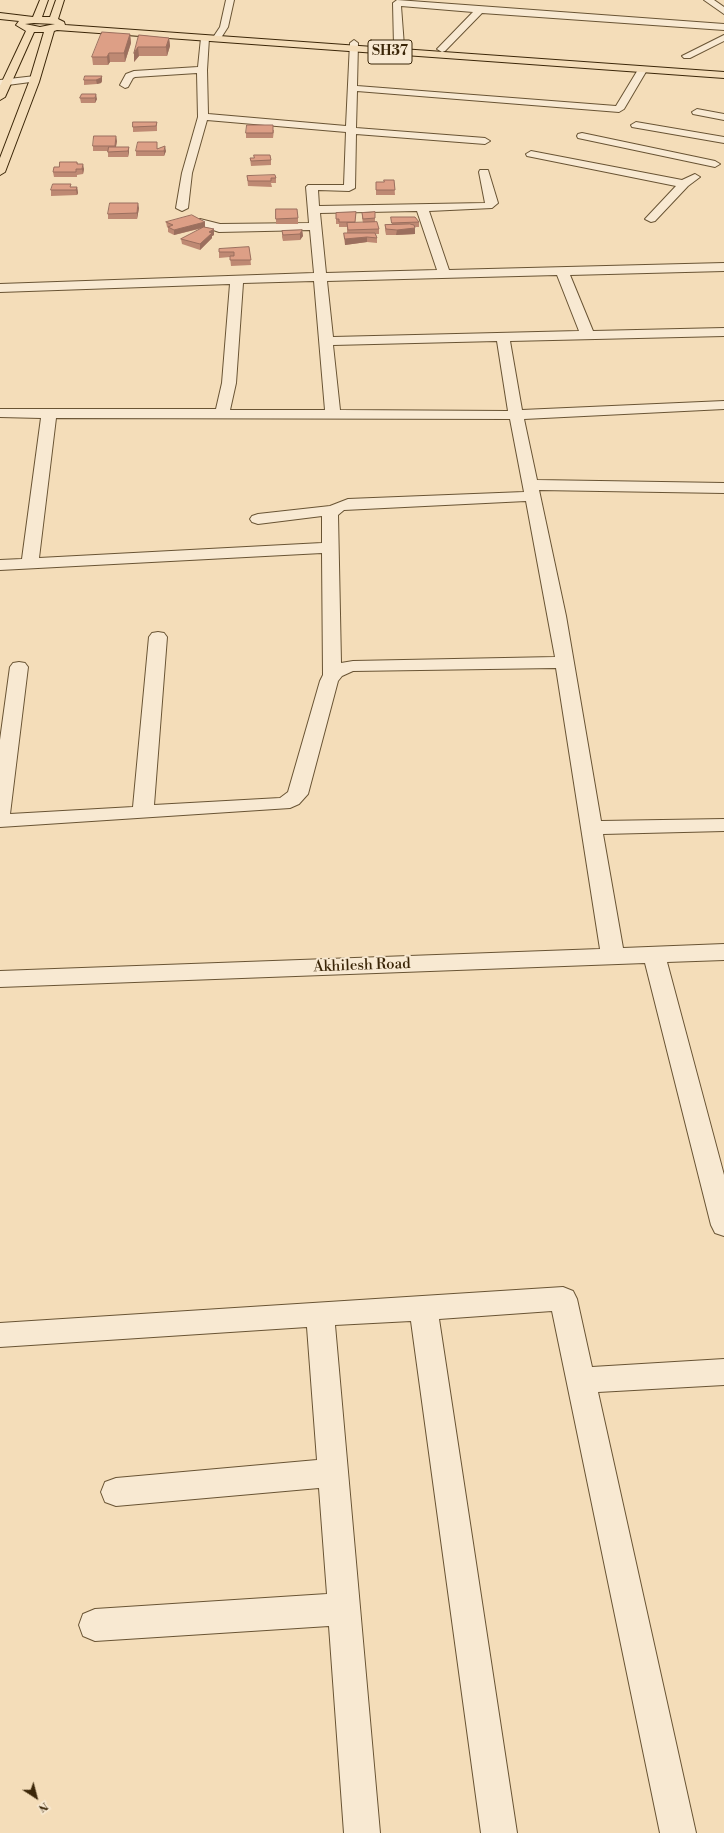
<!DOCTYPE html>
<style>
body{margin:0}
#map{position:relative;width:724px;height:1833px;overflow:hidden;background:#f4ddb9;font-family:"Libre Bodoni",serif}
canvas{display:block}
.north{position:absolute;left:16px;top:1777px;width:40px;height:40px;-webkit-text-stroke:3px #f8e9d2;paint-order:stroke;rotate:144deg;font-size:11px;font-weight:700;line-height:16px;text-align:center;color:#3b2608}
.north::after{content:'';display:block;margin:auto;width:14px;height:18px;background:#3b2608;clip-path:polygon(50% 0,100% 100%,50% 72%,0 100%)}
</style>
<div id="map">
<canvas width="724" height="1833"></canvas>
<div class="north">N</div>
</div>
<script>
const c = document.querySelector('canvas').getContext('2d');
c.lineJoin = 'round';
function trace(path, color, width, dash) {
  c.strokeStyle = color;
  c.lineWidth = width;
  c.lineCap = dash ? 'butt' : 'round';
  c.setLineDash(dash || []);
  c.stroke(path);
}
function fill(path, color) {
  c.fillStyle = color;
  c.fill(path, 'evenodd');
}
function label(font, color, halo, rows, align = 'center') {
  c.font = font + ' "Libre Bodoni",serif';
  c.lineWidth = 4;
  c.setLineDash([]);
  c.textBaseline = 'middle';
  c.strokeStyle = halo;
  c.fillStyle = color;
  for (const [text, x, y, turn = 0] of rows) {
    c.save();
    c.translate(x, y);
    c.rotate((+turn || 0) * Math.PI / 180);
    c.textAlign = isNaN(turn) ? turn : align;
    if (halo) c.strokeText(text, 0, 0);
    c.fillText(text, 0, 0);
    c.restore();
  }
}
const minor = new Path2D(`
 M226 0H234L228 27 219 41H213L212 39 220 27Z
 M397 0 724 24V30L482 13 445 51 442 52 437 49 439 47 473 12 401 6 404 46 399 49 394 46 393 3Z
 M704 0H714L724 7V14Z
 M205 35 209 38 207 70 208 114 346 126 350 43 354 40 358 43 357 86 616 106 639 68H645L647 70 624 109 619 112 357 91 356 128 485 138 490 141 485 144 356 134 355 188 349 191 318 190 319 206 485 203 479 172 480 170H488L498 203 492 208 429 211 449 270 724 263V271L570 275 593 331 724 328V336L510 341 522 410 724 401V409L524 419 537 480 724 483V493L539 490 566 616 601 821 724 819V831L603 834 623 948 724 944V960L667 962 724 1175V1236L715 1233 711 1225 645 963 0 987V971L600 949 556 668 353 671 342 676 338 681 308 794 299 804 290 808 0 827V740L10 667 13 663 19 662 25 663 28 667 10 814 133 807 149 637 152 633 158 632 164 633 167 637 154 805 280 798 288 792 320 681 323 675 322 553 0 570V560L22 559 41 418 0 417V409H216L222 383 230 284 0 292V284L314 273 310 230 219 232 196 224 194 222 200 219 220 224 309 223 306 187 308 185H344L346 132 207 120 192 173 188 208 182 211 176 208 182 173 198 117 197 73 135 77 133 78 128 87 125 88 120 85 126 74 134 71 198 67 201 38ZM417 211 437 270 326 273 320 213ZM557 275 579 331 333 337 327 281ZM314 281 325 410H230L236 383 243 283ZM497 341 508 411 340 410 333 345ZM56 418 510 419 524 492 348 499 330 506 258 514 252 516 250 519 252 522 258 524 322 516V543L39 558ZM526 501 555 657 353 661 341 663 338 515 344 510Z
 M724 35V41L690 58H684L682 56Z
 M35 76 38 77V81L0 86V80Z
 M697 109 724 114V120L693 114 692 112Z
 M636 122 724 137V143L632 127 631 125Z
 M582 133 715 161 720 164 715 167 578 138 577 136 578 134Z
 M531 151 682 180 695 174 700 177 688 186 655 221 651 222 645 219 676 186 527 156 526 154Z
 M563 1287 573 1291 577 1299 592 1367 724 1359V1385L598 1392 696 1833H660L552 1311 439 1319 517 1833H481L411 1321 335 1325 380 1833H344L329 1626 95 1641 83 1636 79 1625 83 1614 95 1609 327 1594 319 1488 116 1506 105 1502 101 1492 105 1482 116 1478 317 1460 307 1327 0 1347V1323Z`);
const major = new Path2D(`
 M40 0H48L42 17H50L56 0H64L58 19 64 22 65 25 724 72V78L57 30 54 31 39 82 5 172 0 175V158L29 82 44 32H34L5 97 0 100V86L26 31 16 25 19 21 0 19V13L33 17ZM34 23 55 24 40 27 25 24Z`);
trace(minor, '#695434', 2);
trace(major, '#3b2608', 2);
fill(minor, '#f8e9d2');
fill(major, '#f4ddb9');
fill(new Path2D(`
 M130 34 131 43 125 62H110L108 65H93L92 57Z
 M139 35 169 38 170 46 167 56H139L134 62Z
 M102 76V81L101 83 97 84 84 85V80Z
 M82 94 97 99 95 103H81L80 98Z
 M157 122V131L133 132V127Z
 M274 130 273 138H246V133Z
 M117 141 116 147H129V152L128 157H108V151H93V146Z
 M157 148 166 151 164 156H136V151Z
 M250 158 271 160V165L251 166Z
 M77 162 78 164 84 169 83 174 77 175V177H54L53 172 59 167Z
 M247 176 276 178V183H271L272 187 248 186Z
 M394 180 395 195H376V182H384Z
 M72 187H77L78 193 77 195 51 196V190Z
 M139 208 137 219H108V214Z
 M276 209 298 218V224H276Z
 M356 212 355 223H363L362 218V213L375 218V223L379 229V234H376L377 238V243L367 242 345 245 344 238V233H347V227H339V224H336V213Z
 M391 217 419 222V227H414L415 234 396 235H386L385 230V225L392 224Z
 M166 222H205V227L214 229V235L212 236V238L200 250 182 244 181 239 203 228 174 235 168 232V228L167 227Z
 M302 230 303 236 300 240 283 241 282 237V231Z
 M249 247 251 265 231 266 230 257 219 258V249Z`), '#be8973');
fill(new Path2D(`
 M130 34 131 43 125 62 124 53Z
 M169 38 170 46 167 56 166 47Z
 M138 47 139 56 134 62V53Z
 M109 53 110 62 108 65 107 57Z
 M102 76V81L101 83 97 84 96 80Z
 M96 94 97 99 95 103V98Z
 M116 136 117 141 115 151V146Z
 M165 146 166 151 164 156V151Z
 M129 147V152L128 157V151Z
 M83 164 84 169 83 174 82 169Z
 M77 187 78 193 77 195 76 190Z
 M138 203 139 208 137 219V213Z
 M205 222V227L174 235V230Z
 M415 228V234L396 235 397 230Z
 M214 229V235L212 236V238L200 250V244L209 232Z
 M302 230 303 236 300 240V234Z
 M367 237V242L345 245V239Z`), '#9b6f5e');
const building = new Path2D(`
 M102 32 130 34 124 53H109L107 57H92Z
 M139 35 169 38 166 47H138L134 53Z
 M85 76H102L101 78 96 80H84Z
 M82 94H96L95 98H80Z
 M133 122H157L156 126 133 127Z
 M247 125H273V133H246Z
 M94 136H116L115 146H93Z
 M138 142H157V149L165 146 164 151H136Z
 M109 147H129L128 151 108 152Z
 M254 155H270L271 160 251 161 250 158H254Z
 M60 162H77V164H83L82 169H76V172H53L54 167H59Z
 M275 175 276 178H271V181H248L247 176Z
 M384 180H394L395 190H376V182H384Z
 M53 184H71L70 187H77L76 190H51Z
 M110 203H138L137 213 108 214Z
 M276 209H297L298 218 276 219Z
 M356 212 355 222H339V219H336V213Z
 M375 212V218L363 219 362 213Z
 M192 215 205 222 174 230 168 227 173 225 166 222Z
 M391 217H415L419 222 392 223Z
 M377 222 379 229 348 230 347 223Z
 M410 224 414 225 415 228 397 230 386 229 385 225Z
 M204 227 214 229 209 232 212 233 200 244 181 239Z
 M302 230 300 234 283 235 282 231Z
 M344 233H375L377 238 367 237 345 239Z
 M249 247 251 260H230V256H234V252H219V249Z`);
fill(building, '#dd9f86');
trace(building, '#9b6f5e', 1);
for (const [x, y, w] of [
 [390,52,44]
]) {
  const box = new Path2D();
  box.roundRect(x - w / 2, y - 12, w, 24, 3);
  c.fillStyle = '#f8e9d2';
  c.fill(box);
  trace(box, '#3b2608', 1);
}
label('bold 14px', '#3b2608', null, [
 ["SH37",390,52]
]);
label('15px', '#3b2608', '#f8e9d2', [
 ["Akhilesh Road",362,966,-2]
]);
</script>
